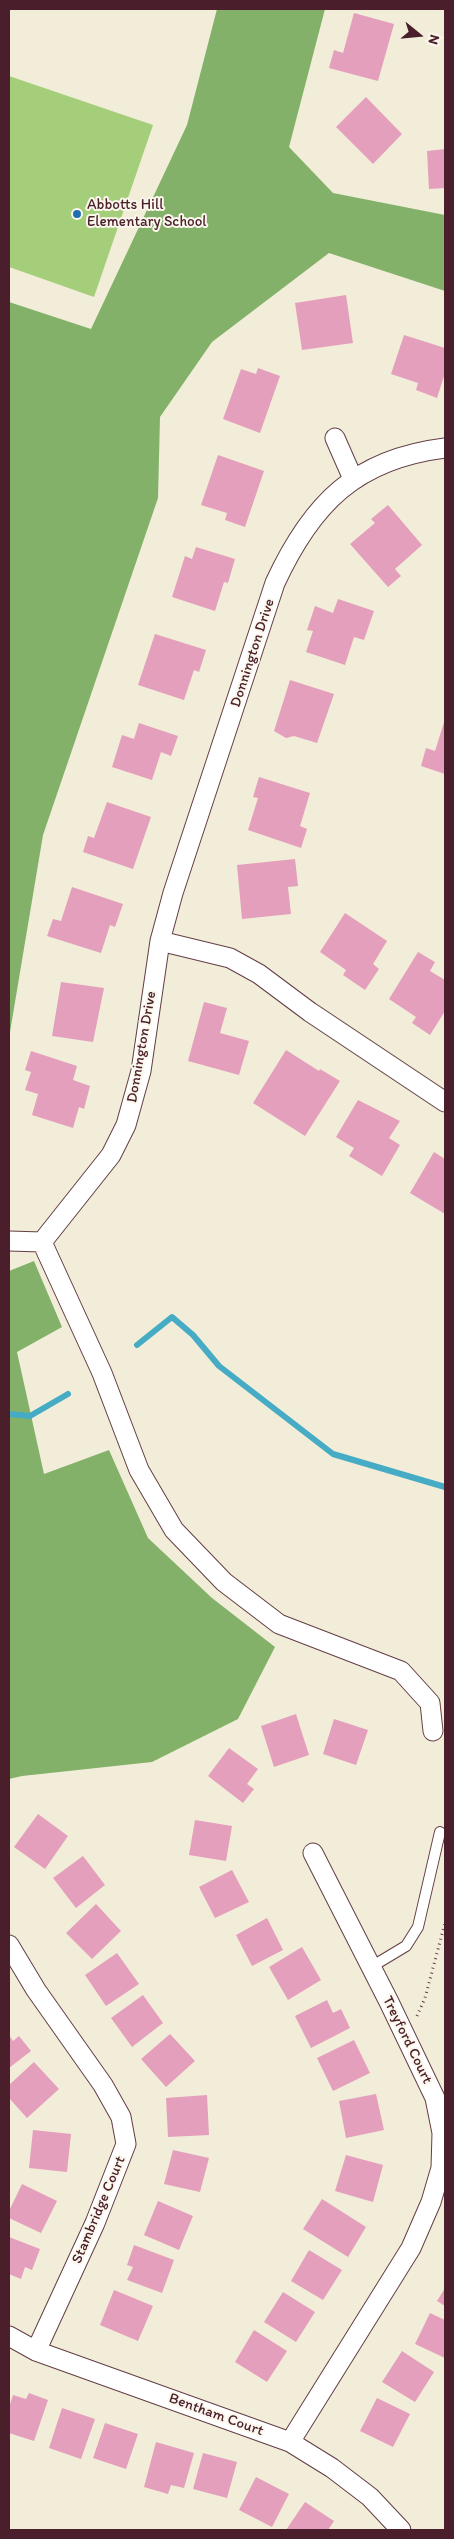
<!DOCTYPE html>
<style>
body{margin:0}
#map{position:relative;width:454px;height:2539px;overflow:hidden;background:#f2edd8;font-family:Itim,sans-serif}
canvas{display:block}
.frame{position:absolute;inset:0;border:10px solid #4a1f2b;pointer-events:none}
.north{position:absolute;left:394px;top:10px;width:50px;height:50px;-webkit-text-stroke:4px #fbf7ec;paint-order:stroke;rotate:107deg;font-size:14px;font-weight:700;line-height:20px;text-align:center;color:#4a1f2b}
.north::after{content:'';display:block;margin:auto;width:18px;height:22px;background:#4a1f2b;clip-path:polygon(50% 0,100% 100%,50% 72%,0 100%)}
</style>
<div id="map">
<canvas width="454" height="2539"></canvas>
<div class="frame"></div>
<div class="north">N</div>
</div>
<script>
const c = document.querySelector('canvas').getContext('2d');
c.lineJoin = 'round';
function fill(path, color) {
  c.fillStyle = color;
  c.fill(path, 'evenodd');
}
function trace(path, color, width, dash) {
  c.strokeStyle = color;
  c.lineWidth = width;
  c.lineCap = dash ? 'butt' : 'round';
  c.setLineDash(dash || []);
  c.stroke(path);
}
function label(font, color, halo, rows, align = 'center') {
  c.font = font + ' Itim,sans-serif';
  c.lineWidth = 4;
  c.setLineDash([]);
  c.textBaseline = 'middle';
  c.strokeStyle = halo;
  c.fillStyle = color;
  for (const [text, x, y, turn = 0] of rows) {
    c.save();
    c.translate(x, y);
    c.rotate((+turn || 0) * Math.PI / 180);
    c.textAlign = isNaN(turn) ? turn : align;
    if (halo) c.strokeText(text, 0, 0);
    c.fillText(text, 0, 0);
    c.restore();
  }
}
fill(new Path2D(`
 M9 76 153 125 94 297 9 267Z`), '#a4ce7a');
fill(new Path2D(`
 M217 9H325L289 147 333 193 445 215V291L329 253 212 342 160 417 158 498 43 835 9 1038V302L91 329 187 125Z
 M34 1261 62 1327 17 1352 44 1474 109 1450 148 1538 212 1598 275 1647 238 1719 152 1762 22 1776 9 1779V1271Z`), '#83b16a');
trace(new Path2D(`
 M137 1345 172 1317 193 1335 219 1366 333 1454 445 1487
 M9 1414 30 1416 68 1394`), '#46abc5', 6);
fill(new Path2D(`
 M354 13 394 24 378 81 329 68 334 50 343 53Z
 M366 97 402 134 373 164 336 127Z
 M445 149V188L429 189 427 151Z
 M346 295 353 343 302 350 295 303Z
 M404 335 445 348V373L437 398 416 390 418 383 391 374Z
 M258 368 280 376 260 433 223 419 241 369 256 374Z
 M218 455 264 471 245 527 225 520 227 513 201 505Z
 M388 505 422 545 395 569 401 576 388 587 350 544 375 523 371 519Z
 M196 547 235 559 228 583 224 582 215 611 172 597 185 556 192 559Z
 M338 599 374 611 364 640 354 637 345 665 306 652 313 631 307 630 315 606 333 613Z
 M155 634 206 650 199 672 194 670 184 700 138 685Z
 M290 680 334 694 317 743 294 736 286 738 274 731Z
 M445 719V774L421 766 426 748 435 751Z
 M139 723 178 736 171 756 161 752 152 780 112 767 122 735 134 739Z
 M259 777 310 793 300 826 307 829 301 848 248 830 258 798 253 797Z
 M107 802 151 817 133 869 83 852 88 836 94 838Z
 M295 859 298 886 288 887 291 914 242 919 237 865Z
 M72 887 123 904 115 927 110 925 101 953 47 936 53 919 61 921Z
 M345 913 387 941 373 964 379 969 365 990 343 975 346 970 320 952Z
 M418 952 435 962 430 971 445 980V1011L430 1035 412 1023 416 1017 389 999Z
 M61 982 104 988 93 1042 52 1036Z
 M204 1002 227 1008 220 1033 249 1041 239 1075 188 1061Z
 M286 1050 319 1071 320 1069 340 1081 305 1136 253 1103Z
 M31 1051 77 1066 73 1080 90 1086 84 1109 79 1107 73 1128 32 1115 38 1094 25 1090 31 1072 25 1070Z
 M358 1100 400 1121 389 1138 400 1145 382 1176 349 1156 354 1148 336 1137Z
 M434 1152 445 1159V1214L410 1193Z
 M296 1714 309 1755 274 1767 261 1726Z
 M334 1719 368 1730 356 1765 323 1754Z
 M229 1748 258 1769 247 1784 254 1789 243 1803 208 1776Z
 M38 1814 68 1836 45 1869 14 1847Z
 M195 1820 232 1826 226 1861 189 1855Z
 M83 1856 105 1885 76 1908 53 1878Z
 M232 1870 249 1902 215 1918 199 1887Z
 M96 1904 121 1931 92 1959 66 1933Z
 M267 1918 283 1950 252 1966 236 1935Z
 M302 1947 321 1980 288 2000 269 1967Z
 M117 1953 139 1984 106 2006 85 1975Z
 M143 1995 163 2023 132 2047 111 2018Z
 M327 2000 333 2013 341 2009 350 2028 311 2048 295 2016Z
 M170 2034 195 2061 166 2087 141 2059Z
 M9 2035 13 2041 19 2036 31 2051 9 2068Z
 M354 2040 370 2073 333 2091 317 2058Z
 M34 2062 59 2089 27 2118 9 2098V2085Z
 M376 2094 384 2130 346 2138 339 2101Z
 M207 2095 209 2135 168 2137 166 2098Z
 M33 2130 71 2134 67 2172 29 2168Z
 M173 2150 209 2158 200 2192 164 2184Z
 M346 2155 383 2165 373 2202 335 2191Z
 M22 2184 57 2201 41 2233 9 2218V2211Z
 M322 2199 366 2227 348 2257 303 2229Z
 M158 2201 193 2216 179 2250 144 2235Z
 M9 2237 40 2249 32 2270 25 2267 21 2279 9 2274Z
 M134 2245 174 2260 162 2293 127 2280 133 2267 127 2265Z
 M309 2250 342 2270 323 2300 291 2281Z
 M445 2288V2306L437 2301Z
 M114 2290 153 2306 138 2341 100 2325Z
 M283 2292 315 2312 296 2342 264 2322Z
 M430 2313 445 2320V2358L415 2344Z
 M254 2330 287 2351 267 2382 235 2362Z
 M402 2351 434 2372 415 2402 382 2382Z
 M29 2393 48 2400 34 2441 9 2433V2407L13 2395 26 2399Z
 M377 2398 410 2414 393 2447 360 2431Z
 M62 2408 95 2419 81 2459 49 2448Z
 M105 2423 138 2434 126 2469 93 2458Z
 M156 2442 194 2453 184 2488 171 2485 168 2494 144 2487Z
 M203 2453 237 2462 227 2498 193 2489Z
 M256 2477 289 2494 272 2527 239 2510Z
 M305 2502 334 2521 328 2530H286Z`), '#e49fbc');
const lane = new Path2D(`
 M371 1967 406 1946 418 1927 440 1832`);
const street = new Path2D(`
 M335 438 353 479
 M160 941 230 958 259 974 310 1012 445 1102
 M9 1241 42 1242 111 1155 126 1125 141 1071 160 941 173 893 275 583C312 503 356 459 445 448
 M42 1242 102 1373 139 1470 174 1530 224 1582 279 1624 401 1671 430 1703 433 1731
 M9 1945 36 1990 103 2085 121 2117 126 2144 95 2223 36 2351
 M9 2336 36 2351 290 2442 332 2468 370 2497 401 2530
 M290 2442 411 2248 431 2202 441 2168 442 2133 435 2098 389 2002 313 1853`);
trace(lane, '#633e45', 12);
trace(street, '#633e45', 21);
trace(new Path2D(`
 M417 2016 425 1998 445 1923`), '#633e45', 3, [1, 4]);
trace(lane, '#fff', 10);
trace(street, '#fff', 19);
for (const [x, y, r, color] of [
 [77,214,5,"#1f6fb2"]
]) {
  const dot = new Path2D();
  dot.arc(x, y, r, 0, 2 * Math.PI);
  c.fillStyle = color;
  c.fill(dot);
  trace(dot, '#fbf7ec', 2);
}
label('15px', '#4a1f2b', '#fbf7ec', [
 ["Abbotts Hill",87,205],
 ["Elementary School",87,222]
], 'left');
label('15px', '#4a1f2b', '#fbf7ec', [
 ["Donnington Drive",253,653,-72],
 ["Donnington Drive",142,1047,-80],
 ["Treyford Court",407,2040,64],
 ["Stambridge Court",99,2210,-67],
 ["Bentham Court",216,2415,20]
]);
</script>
